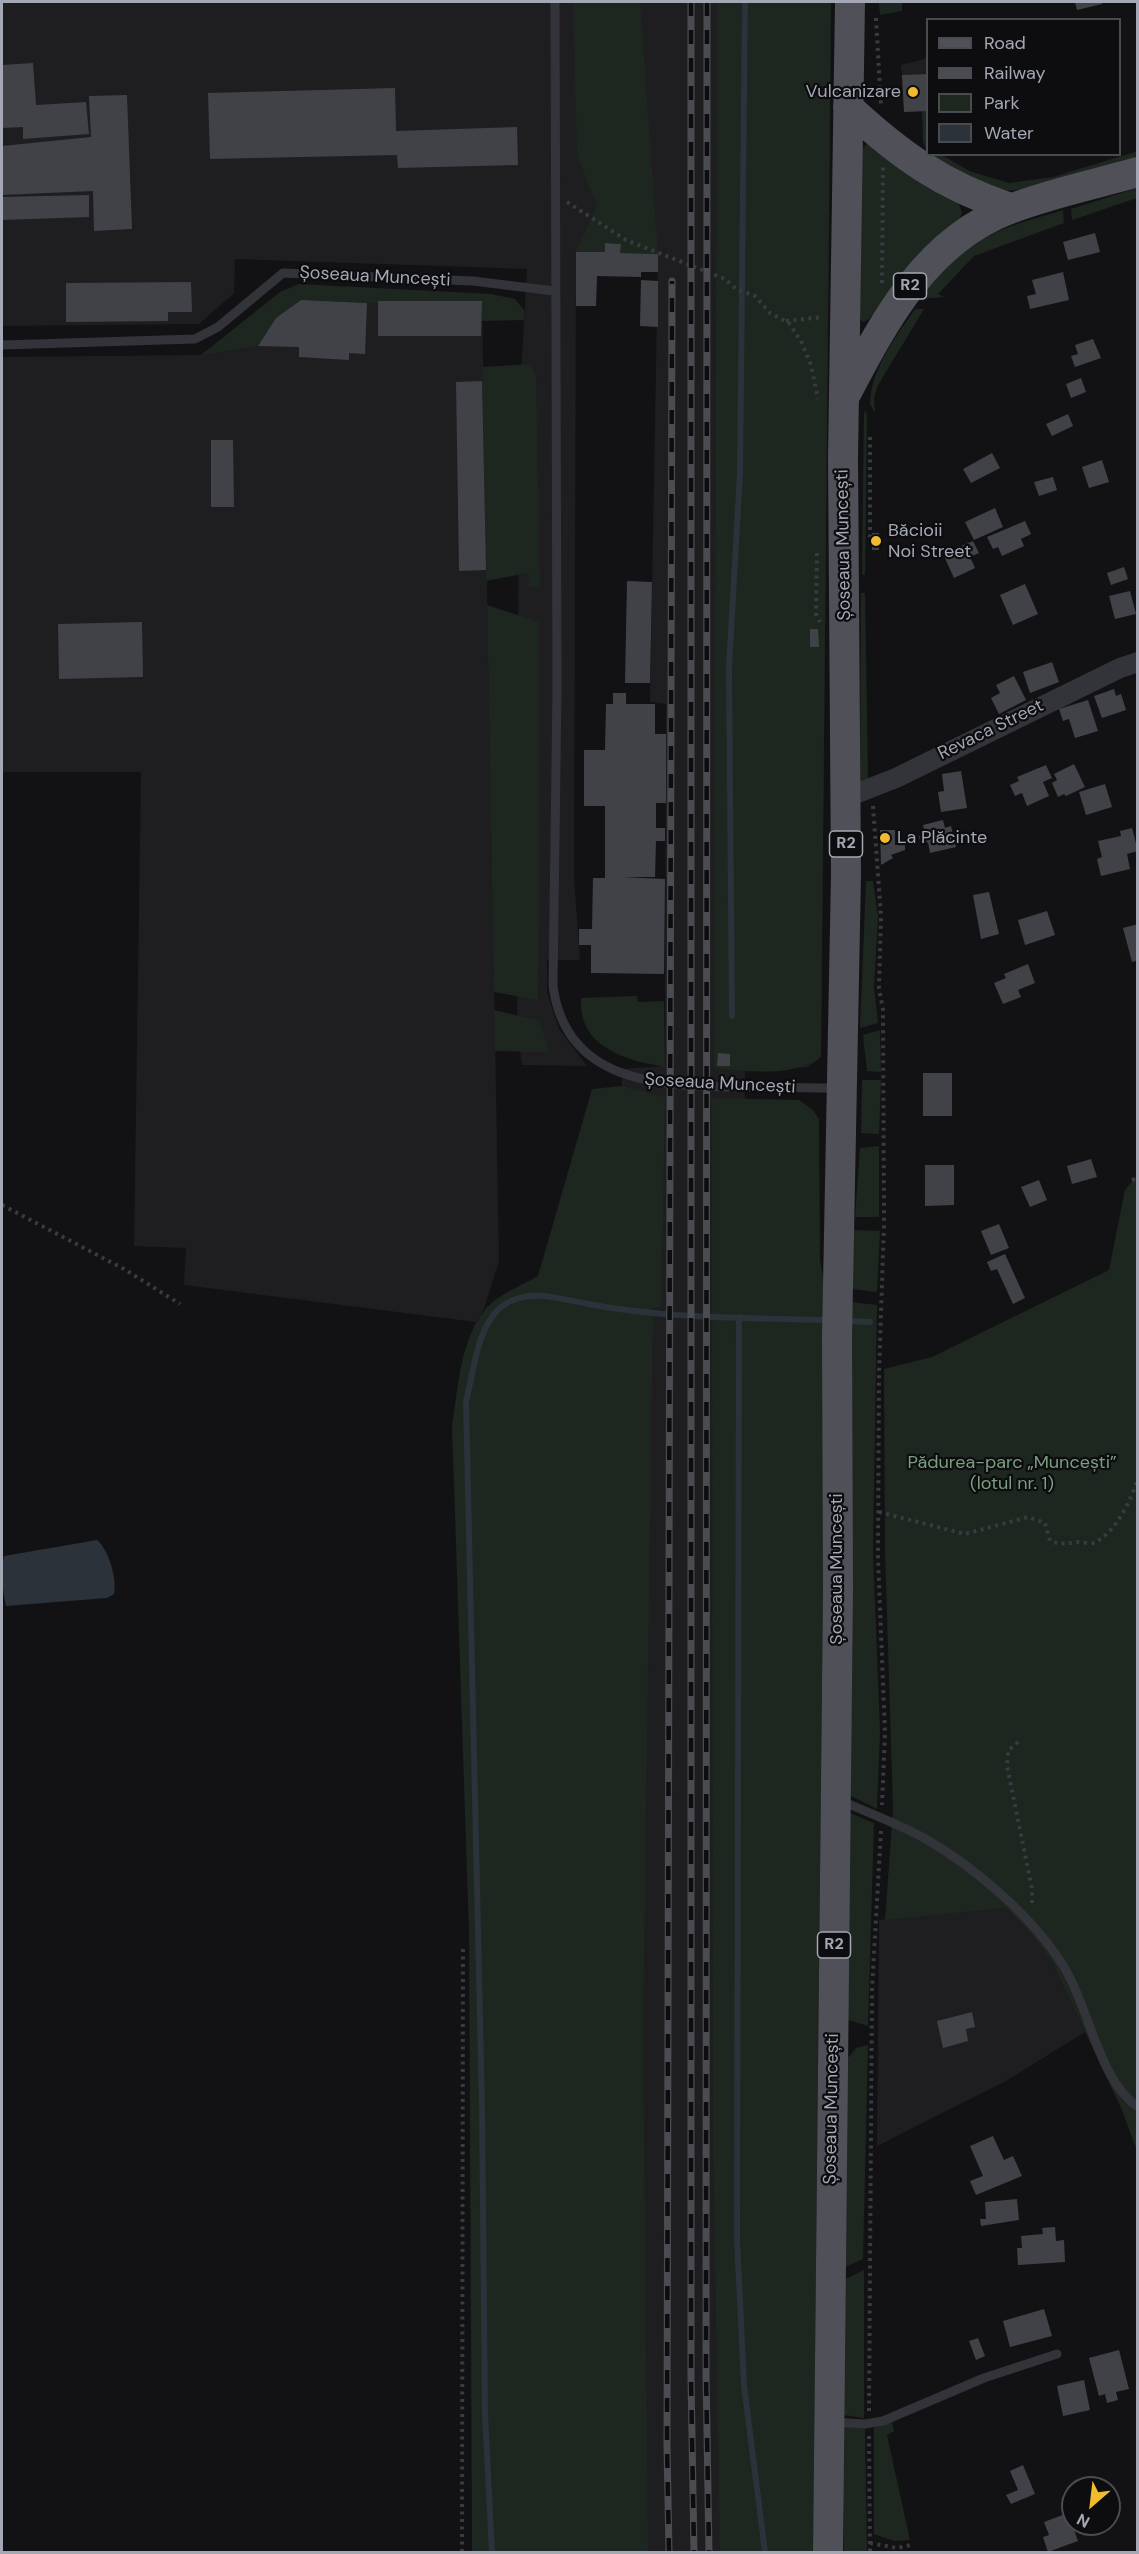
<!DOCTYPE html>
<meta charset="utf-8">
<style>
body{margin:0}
#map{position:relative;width:1139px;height:2554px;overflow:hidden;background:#121214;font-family:"DM Sans",sans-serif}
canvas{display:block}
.frame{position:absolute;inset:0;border:3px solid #a4a8b4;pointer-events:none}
.legend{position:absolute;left:926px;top:18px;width:195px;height:138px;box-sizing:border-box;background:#0d0d0f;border:2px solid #494b51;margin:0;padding:8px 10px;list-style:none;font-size:18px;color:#a4a8b4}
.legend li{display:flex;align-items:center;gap:12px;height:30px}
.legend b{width:30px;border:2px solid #494b51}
.north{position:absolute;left:1061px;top:2476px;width:60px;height:60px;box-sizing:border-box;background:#0d0d0f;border:2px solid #494b51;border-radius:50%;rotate:208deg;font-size:16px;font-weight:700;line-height:24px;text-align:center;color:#a4a8b4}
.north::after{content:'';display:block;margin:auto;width:21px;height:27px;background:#f0bb2e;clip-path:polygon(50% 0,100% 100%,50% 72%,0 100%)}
</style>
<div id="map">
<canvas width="1139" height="2554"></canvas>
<div class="frame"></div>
<ul class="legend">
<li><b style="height:8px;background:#4f5058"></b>Road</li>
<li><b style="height:8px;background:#4a4c52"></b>Railway</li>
<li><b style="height:16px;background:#1e2620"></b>Park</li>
<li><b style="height:16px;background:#2b3239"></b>Water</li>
</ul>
<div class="north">N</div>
</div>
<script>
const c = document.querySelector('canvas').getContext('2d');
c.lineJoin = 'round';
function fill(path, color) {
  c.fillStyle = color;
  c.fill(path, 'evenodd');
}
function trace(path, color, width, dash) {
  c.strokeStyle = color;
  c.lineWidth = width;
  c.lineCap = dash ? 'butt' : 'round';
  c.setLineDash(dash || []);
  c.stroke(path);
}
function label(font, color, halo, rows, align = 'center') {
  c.font = font + ' "DM Sans",sans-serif';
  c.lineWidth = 4.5;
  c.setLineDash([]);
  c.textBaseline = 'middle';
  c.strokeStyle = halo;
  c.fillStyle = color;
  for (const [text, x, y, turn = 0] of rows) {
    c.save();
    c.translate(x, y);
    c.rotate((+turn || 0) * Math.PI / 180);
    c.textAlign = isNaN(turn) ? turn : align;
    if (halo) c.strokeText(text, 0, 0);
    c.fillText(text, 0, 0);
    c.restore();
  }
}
fill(new Path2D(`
 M2 2H831L821 1057 808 1067 745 1071 742 1468 754 2552H618L622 1069 665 1066 666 704 650 702 658 254 620 253V244L605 243V252H576L574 877 580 960H547V992L559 1029 587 1066 522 1065 517 1027 519 409 527 269 235 259 234 293 199 324 2 326Z
 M927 58V111L904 112 901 65Z
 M301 300 367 303 482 301 499 1261 484 1309 476 1322 184 1285 186 1248 134 1246 141 772H2V357L200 355 258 346 276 318Z
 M1006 1908 1030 1933 1052 1962 1085 2032 1006 2081 877 2146 879 1920Z`), '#1e1e21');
fill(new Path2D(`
 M573 2H640L658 254 620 253V244L605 243V252H576L597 206 577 155Z
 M717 2H831L821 1057C792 1078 748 1071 714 1068Z
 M879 2H902V11L880 15Z
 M922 111H927V153L923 141Z
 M867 144 958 202 962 212 960 218 937 237 869 319 863 322 859 318 862 149Z
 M1138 151 1137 157C1104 169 1027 197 995 189 971 182 950 167 929 155H942L969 171 1009 183 1053 177Z
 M1137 188V198L1072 220 1071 209Z
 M1063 210 1064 223 974 256 938 294 944 297 921 299C928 289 934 277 942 268 973 234 1021 223 1063 210Z
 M299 284 491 294 515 299 524 310V320L481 321V301L367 303 301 300 276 318 258 346 201 355 280 292Z
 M915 309H924L878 385 874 398 875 413 870 404C871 368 896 337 915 309Z
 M531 364 536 376 540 587H529L528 573 486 581 482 367Z
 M864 411 867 414 865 575H862Z
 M861 593H865L868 779 860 782Z
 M487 605 539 622 538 1000 494 992Z
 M866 881H873L878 917 874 988 878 1023 860 1028Z
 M637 996 638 1002 664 1001 665 1067C625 1060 578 1047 581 998Z
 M494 1010 540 1021 549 1052 495 1051Z
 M880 1030 881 1072 867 1071 863 1035Z
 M862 1080H881L879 1134 861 1133Z
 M622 1086 665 1097 661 1307H653L643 2030 648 2552H472L469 1933 452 1426C458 1390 460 1341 484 1311 496 1295 521 1286 538 1276L592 1089Z
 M712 1098 799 1100 813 1110 819 1119 820 1260 826 1295 813 2552H720L713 2136Z
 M879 1146V1217H855L860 1148Z
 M1137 1175V2151L1122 2110 1052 1962 1030 1933 1006 1908 885 1920 893 1808 885 1552 884 1369 932 1357 1109 1270 1125 1190Z
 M854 1230 880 1231 877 1292 851 1289Z
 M851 1302 877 1305 873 1551 880 1731 877 1809 851 1796Z
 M845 1811 874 1823 868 2026 848 2020Z
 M868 2045 863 2259 843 2268 847 2059 856 2048Z
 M864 2270V2418L842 2415 843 2280Z
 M892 2422 894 2431 887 2435 910 2540 894 2541 874 2534V2428Z
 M842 2427 865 2428 867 2552H844Z`), '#1e2620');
fill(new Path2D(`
 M97 1540C109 1550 117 1579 114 1594L107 1598 6 1606C3 1591 0 1570 4 1556Z`), '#2b3239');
trace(new Path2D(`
 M732 1016 729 668 740 473 745 2
 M739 1317 737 2239 744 2385 765 2552
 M845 1321 870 1322
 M492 2552 485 2415 482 2105 466 1401C474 1372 477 1323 504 1305 530 1288 559 1299 588 1304 667 1319 748 1318 829 1320`), '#2b3239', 6);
fill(new Path2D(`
 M1075 2H1102V4L1077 10Z
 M33 63 36 105 86 102 89 134 23 139V127L2 128V65Z
 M928 74V111L904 112 902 75Z
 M395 88 396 131 517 127 518 165 398 168 397 155 210 159 208 93Z
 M127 95 132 229 94 231 93 191 2 195V146L91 137 89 96Z
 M89 195V217L2 220V197Z
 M1095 233 1100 252 1068 260 1063 242Z
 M605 243 621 244 620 253 658 254V272H641V277L597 276 596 306H576V252H605Z
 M1063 272 1069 300 1030 309 1027 296 1036 294 1032 280Z
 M641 280 658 281V327L640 326Z
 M191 282 192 312H168V321L66 322V283Z
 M301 300 367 303 365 354 349 353V360L299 357V347L258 346 276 318Z
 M378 301H482L481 336H378Z
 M1093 339 1101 358 1075 367 1071 356 1078 354 1075 345Z
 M1081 378 1086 392 1071 398 1066 384Z
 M482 381 486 570 459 571 456 382Z
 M1068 414 1073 426 1052 436 1046 424Z
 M211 440H233L234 507H211Z
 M992 453 1000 468 971 483 963 469Z
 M1102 460 1109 482 1089 488 1082 467Z
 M1053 477 1057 490 1039 496 1034 482Z
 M995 508 1003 527 974 540 965 522Z
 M1025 521 1031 534 1021 539 1024 546 1002 556 998 547 993 549 987 537Z
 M872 533H879V550H872Z
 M973 541 979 553 970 557 975 568 954 578 943 554Z
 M1124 567 1128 579 1111 585 1107 573Z
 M627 581 652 582 650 683H625Z
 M1025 584 1038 614 1013 625 1000 595Z
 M1130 591 1136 614 1115 619 1109 596Z
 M142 622 143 677 59 679 58 624Z
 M810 629H818L819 647H810Z
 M1052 662 1059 682 1030 693 1023 672Z
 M1014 676 1026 700 999 714 991 698 1000 693 996 685Z
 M1114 689 1116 696 1121 694 1126 710 1102 718 1094 696Z
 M613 693H626V704H655V734H666V803H656V828H665V841H656L655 877H622L665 879 664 974 591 973V945H579V929H592L593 878H605V806H584V750H605L606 704H613Z
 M1088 700 1098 731 1075 738 1069 719 1063 721 1059 709Z
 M1074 764 1085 787 1066 796 1064 794 1058 797 1052 783 1057 780 1054 774Z
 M1046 765 1052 778 1043 782 1049 796 1027 806 1022 793 1015 796 1010 785 1019 781 1017 777Z
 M961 771 967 808 941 812 938 792 944 791 942 774Z
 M1105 784 1112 807 1086 815 1079 792Z
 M943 820 945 828 951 826 956 847 930 853 928 842 921 844 919 836 925 835 923 825Z
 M1132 828 1138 851 1127 854 1130 869 1101 876 1097 859 1102 857 1098 841 1121 836 1120 831Z
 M880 830H895V845L905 844V850L891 855 893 858 881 865Z
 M989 892 999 934 981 939 973 895Z
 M1047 911 1055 935 1025 945 1018 920Z
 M1138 924V960L1132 962 1123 928Z
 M1028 964 1035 983 1018 990 1021 997 1003 1004 994 983 1006 978 1004 974Z
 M718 1053 730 1054V1066H717Z
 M923 1073H952V1116H923Z
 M1091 1159 1097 1177 1072 1184 1067 1166Z
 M925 1165H954V1205L925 1206Z
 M1039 1180 1047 1200 1030 1207 1021 1187Z
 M999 1224 1009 1248 991 1255 981 1231Z
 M1005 1254 1025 1298 1013 1304 997 1269 991 1271 987 1262Z
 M972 2012 975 2027 966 2029 968 2041 943 2048 937 2021Z
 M993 2136 1004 2160 1013 2156 1022 2176 976 2195 970 2181 983 2176 970 2146Z
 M1017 2199 1019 2220 981 2226 980 2219H986L985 2202Z
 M1055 2227 1056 2241 1064 2240 1065 2262 1018 2265 1017 2248H1022L1021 2236 1043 2234 1042 2228Z
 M1044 2309 1052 2336 1010 2347 1003 2321Z
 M978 2338 985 2356 976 2360 969 2341Z
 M1119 2350 1129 2389 1116 2392 1118 2400 1107 2403 1105 2394 1099 2396 1089 2358Z
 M1084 2380 1090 2410 1063 2416 1057 2386Z
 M1023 2465 1035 2494 1011 2504 1006 2495 1018 2490 1010 2471Z
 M1068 2513 1078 2541 1048 2552 1043 2537 1049 2535 1044 2522Z`), '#414247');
trace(new Path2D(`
 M876 18 881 106
 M567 202 626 240 725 279 736 289 755 296 770 313 789 323 801 341 811 365 818 399
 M882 283 883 167
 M786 321 823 317
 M870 437V537
 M817 553 816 614 820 622
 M873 806 881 916 879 988 883 1010 884 1224 879 1373 878 1558 885 1733 882 1805
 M1132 1180 1138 1178
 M2 1205 124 1269 180 1304
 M879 1512 965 1534 1028 1517 1045 1523 1050 1541C1061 1545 1068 1543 1078 1542 1082 1542 1089 1544 1093 1543 1115 1535 1132 1498 1138 1478
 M1018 1742 1008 1751 1007 1766 1032 1889V1906
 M869 2411 872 1988 881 1831
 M869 2436 870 2552
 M870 2543 897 2548 911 2545
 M462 2552 463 1949`), '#393b40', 4, [3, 4.5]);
trace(new Path2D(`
 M555 2 557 690 553 986C566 1083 659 1086 737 1087 771 1087 805 1088 839 1088
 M2 345 195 339 218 327 283 273 473 281 554 291
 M840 1800C868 1813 897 1823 924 1838 975 1867 1033 1917 1064 1967 1089 2007 1099 2081 1138 2107
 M832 2422 865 2424 883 2421 984 2378 1057 2354`), '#333439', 9);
trace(new Path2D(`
 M845 798 896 778 1120 668 1138 662`), '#333439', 20);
trace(new Path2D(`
 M848 107C901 156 942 185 1010 208
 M847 392C886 318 927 240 1010 209 1051 193 1096 184 1138 172
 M828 2552 838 1587 837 1337 846 875 843 458 850 2`), '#4f5058', 30);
const rail = new Path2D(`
 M691 2V2378L694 2552
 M707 2 706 2373 709 2552
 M669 2552 667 2445 672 281`);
trace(rail, '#4a4c52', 7);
trace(rail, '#0d0d0f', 4.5, [14]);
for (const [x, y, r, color] of [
 [913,92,6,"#f0bb2e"],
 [876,541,6,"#f0bb2e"],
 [885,838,6,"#f0bb2e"]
]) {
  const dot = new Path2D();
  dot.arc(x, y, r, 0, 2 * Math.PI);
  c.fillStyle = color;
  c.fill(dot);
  trace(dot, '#0d0d0f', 2);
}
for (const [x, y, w] of [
 [910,286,33],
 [846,844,33],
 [834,1945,33]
]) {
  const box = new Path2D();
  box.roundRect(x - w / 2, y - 13, w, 26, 4.5);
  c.fillStyle = '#0d0d0f';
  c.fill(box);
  trace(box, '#a4a8b4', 1.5);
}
label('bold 16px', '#a4a8b4', null, [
 ["R2",910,286],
 ["R2",846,844],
 ["R2",834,1945]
]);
label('18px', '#a4a8b4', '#0d0d0f', [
 ["Vulcanizare",901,92,"right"],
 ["Băcioii",888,531],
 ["Noi Street",888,552],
 ["La Plăcinte",897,838]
], 'left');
label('18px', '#a4a8b4', '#0d0d0f', [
 ["Șoseaua Muncești",375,277,3],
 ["Șoseaua Muncești",844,545,-91],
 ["Revaca Street",991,730,-26],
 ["Șoseaua Muncești",720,1084,3],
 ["Șoseaua Muncești",837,1569,-90],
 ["Șoseaua Muncești",832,2109,-89]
]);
label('18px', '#7a9f7f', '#0d0d0f', [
 ["Pădurea-parc „Muncești”",1012,1463],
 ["(lotul nr. 1)",1012,1484]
]);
</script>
